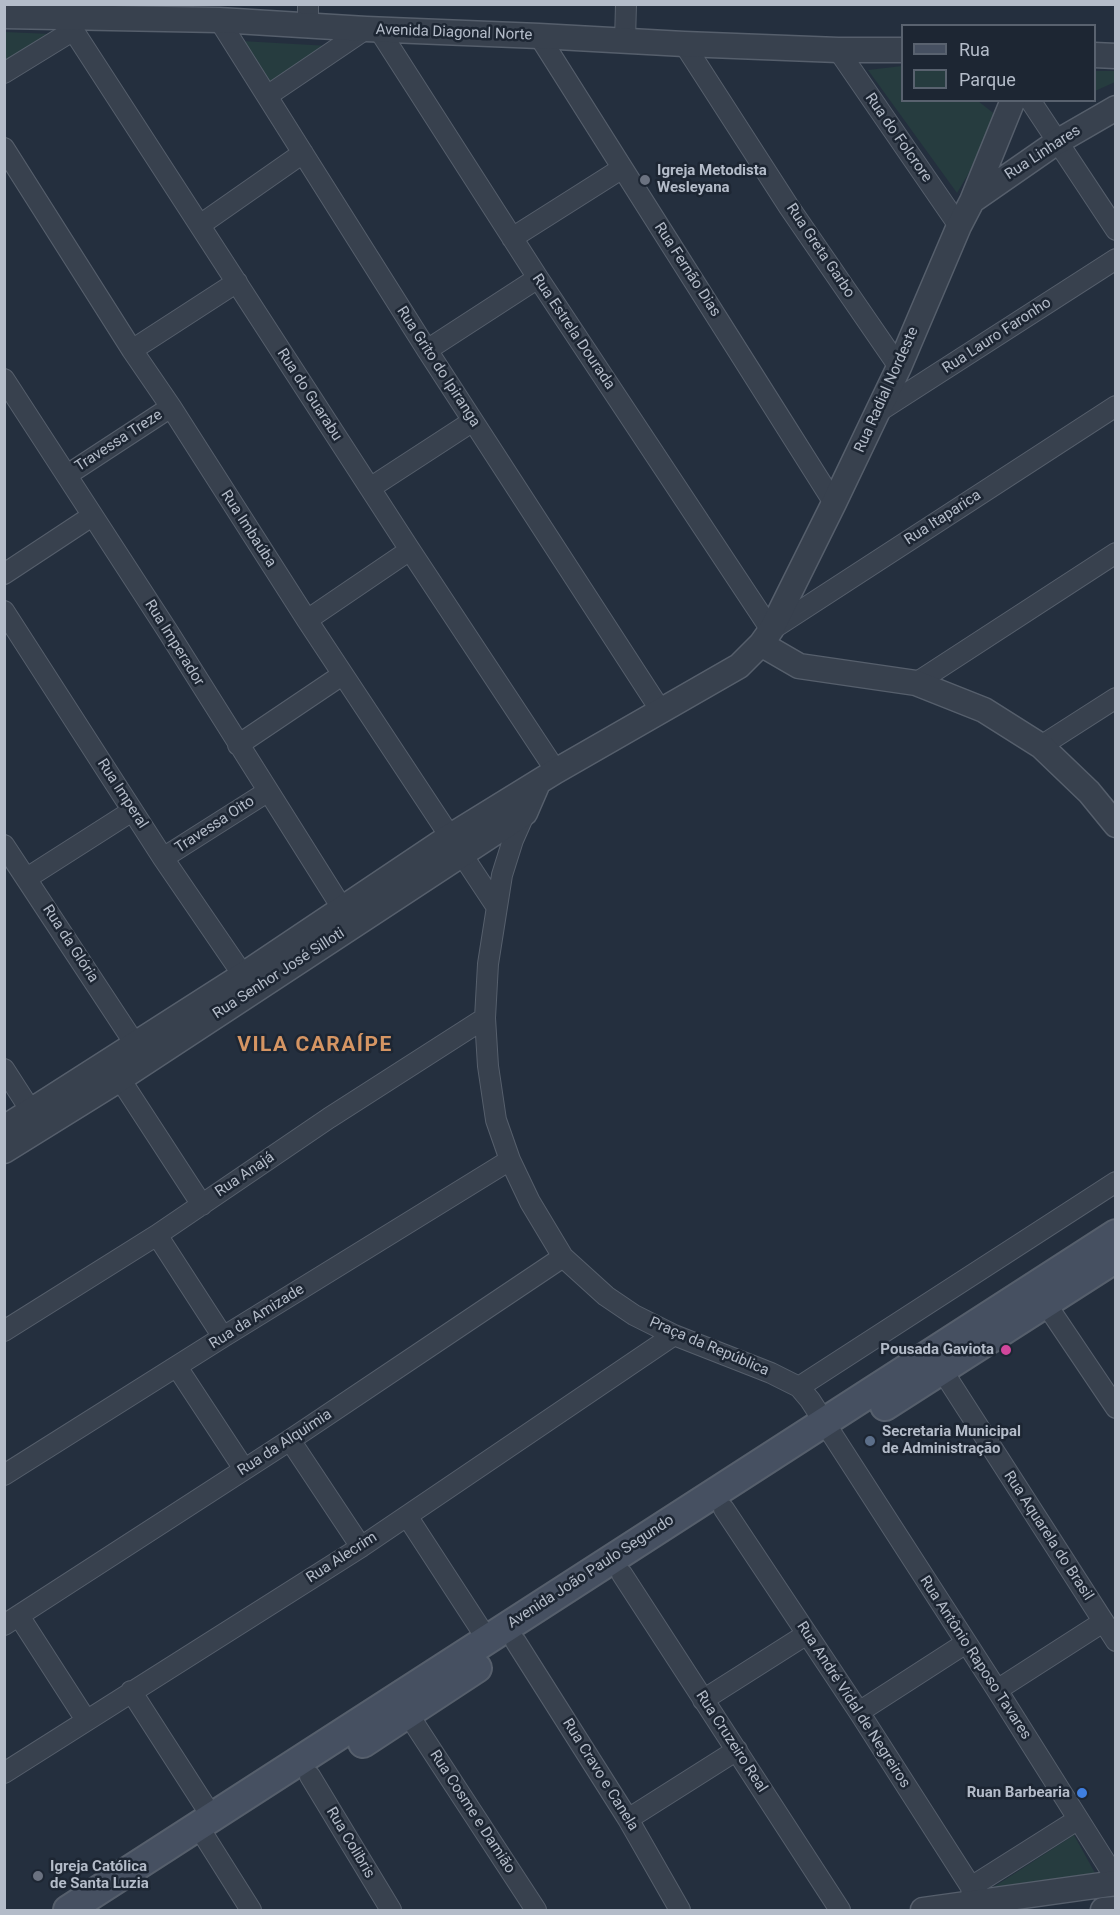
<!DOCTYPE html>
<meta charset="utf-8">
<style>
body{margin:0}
#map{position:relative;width:1120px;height:1915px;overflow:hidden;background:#242f3e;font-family:Roboto,sans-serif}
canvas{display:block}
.frame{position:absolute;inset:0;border:6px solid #b4bcc9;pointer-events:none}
.legend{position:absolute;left:901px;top:24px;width:195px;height:78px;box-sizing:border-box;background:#1d2633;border:2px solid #59626f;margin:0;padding:8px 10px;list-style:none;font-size:18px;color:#b4bcc9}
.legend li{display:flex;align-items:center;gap:12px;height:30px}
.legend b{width:30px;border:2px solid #59626f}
</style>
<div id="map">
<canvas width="1120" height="1915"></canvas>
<div class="frame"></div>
<ul class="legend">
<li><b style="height:8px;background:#465061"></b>Rua</li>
<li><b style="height:16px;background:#263c3f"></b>Parque</li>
</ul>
</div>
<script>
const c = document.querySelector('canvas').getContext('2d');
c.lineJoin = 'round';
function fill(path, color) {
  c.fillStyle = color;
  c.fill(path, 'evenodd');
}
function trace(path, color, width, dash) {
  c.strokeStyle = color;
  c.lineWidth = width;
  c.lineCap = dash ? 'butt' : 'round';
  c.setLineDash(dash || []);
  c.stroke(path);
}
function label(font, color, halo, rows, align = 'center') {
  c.font = font + ' Roboto,sans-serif';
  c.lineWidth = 5;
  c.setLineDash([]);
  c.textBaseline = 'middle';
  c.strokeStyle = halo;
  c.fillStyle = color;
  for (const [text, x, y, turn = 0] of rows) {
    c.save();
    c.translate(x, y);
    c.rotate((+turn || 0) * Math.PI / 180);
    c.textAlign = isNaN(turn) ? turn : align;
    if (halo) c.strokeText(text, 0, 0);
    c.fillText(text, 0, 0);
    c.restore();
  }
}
fill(new Path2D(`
 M5 32 51 34 5 62Z
 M241 41 330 46 270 84Z
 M902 66V100L978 101 1001 119 957 193 868 70Z
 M1094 71H1115V82L1095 91Z
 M1074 1835 1095 1873 989 1890Z`), '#263c3f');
const minor = new Path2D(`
 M64 16 410 550 556 771
 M219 20 427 350 661 711
 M308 25V4
 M379 30 538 278 771 630 1116 406
 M539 36C636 192 736 347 834 503
 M625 41 626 4
 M684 44 789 207 899 367
 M838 50 959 226
 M4 73 74 30
 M267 96 366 29
 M1030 100 1116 230
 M4 148 132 350 171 407 307 620 496 906
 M200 225 303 153
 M512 238 621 169
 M132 350 237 282
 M427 350 538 278
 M4 379 167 630 342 908
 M878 412 1116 259
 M67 475 171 407
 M370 488 473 421
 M4 574 92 516
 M4 611 163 858 243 975
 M307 620 410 550
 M916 683 1116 553
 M238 745 342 675
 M1041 746 1116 698
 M525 813 513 840 502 875 488 964 485 1018 488 1066 496 1120 510 1160 530 1202 563 1257 606 1296 634 1315 674 1335 771 1373 799 1387 810 1400 997 1690 1116 1879
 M4 845 135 1044
 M163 858 267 792
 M27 878 132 811
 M4 1069 31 1111
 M120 1079 202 1205
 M157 1235 223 1337
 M1046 1304 1116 1408
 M4 1331 157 1235 329 1118 485 1018
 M177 1367 244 1469
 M942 1370 1116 1641
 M799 1387 1116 1182
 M290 1440 361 1547
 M4 1475 223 1337 510 1160
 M724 1509 859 1712 971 1887 973 1904
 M407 1516 487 1639
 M622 1574 840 1910
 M19 1616 86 1720
 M4 1625 290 1440 563 1257
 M516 1642 628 1819 680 1910
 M997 1690 1103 1622
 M131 1691 212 1817
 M703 1700 807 1634
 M859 1712 966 1643
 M408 1714 536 1910
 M4 1773 361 1547 674 1335
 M310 1776 391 1910
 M628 1819 737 1750
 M198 1826 251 1910
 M971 1887 1077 1820`);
const tertiary = new Path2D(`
 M4 16 219 20 366 29 539 36 684 44 838 50H902
 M1094 55 1116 56
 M972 201 1057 142 1116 108
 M761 644 799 666 916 683 984 710 1041 746 1089 792 1116 825
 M4 1128 243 975 449 837 556 771 739 666 761 644 771 630 834 503 899 367 959 226 972 201 1013 100
 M4 1151 120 1079 525 813 538 783
 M923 1910 1116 1883
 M1103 1910 1116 1909`);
const secondary = new Path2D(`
 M885 1406 1116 1258
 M363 1743 477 1668
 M68 1910 1116 1234`);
trace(minor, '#565f6c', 22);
trace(tertiary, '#565f6c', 27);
trace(secondary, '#565f6c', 32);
trace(minor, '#38414e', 20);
trace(tertiary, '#38414e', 24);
trace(secondary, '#465061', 28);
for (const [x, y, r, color] of [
 [645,180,6,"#6b7280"],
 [1006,1350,6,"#d1479c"],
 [870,1441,6,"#5c6f8a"],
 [1082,1793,6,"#3f7fe0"],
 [38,1876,6,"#6b7280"]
]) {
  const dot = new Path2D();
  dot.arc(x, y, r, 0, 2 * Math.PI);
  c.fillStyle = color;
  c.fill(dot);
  trace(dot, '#1d2633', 2);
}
label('15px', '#b4bcc9', '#1d2633', [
 ["Avenida Diagonal Norte",454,33,2],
 ["Rua do Folcrore",898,138,55],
 ["Rua Linhares",1043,153,-33],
 ["Rua Greta Garbo",820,251,56],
 ["Rua Fernão Dias",687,270,57],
 ["Rua Estrela Dourada",573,332,56],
 ["Rua Lauro Faronho",997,336,-33],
 ["Rua Grito do Ipiranga",438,367,57],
 ["Rua Radial Nordeste",887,390,-66],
 ["Rua do Guarabu",309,395,57],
 ["Travessa Treze",119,441,-33],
 ["Rua Itaparica",943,518,-33],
 ["Rua Imbaúba",248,529,57],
 ["Rua Imperador",174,643,58],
 ["Rua Imperal",122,794,57],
 ["Travessa Oito",215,825,-33],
 ["Rua da Glória",70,944,57],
 ["Rua Senhor José Silloti",279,974,-33],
 ["Rua Anajá",245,1175,-34],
 ["Rua da Amizade",257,1317,-32],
 ["Praça da República",709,1347,23],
 ["Rua da Alquimia",285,1443,-33],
 ["Rua Aquarela do Brasil",1048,1536,57],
 ["Rua Alecrim",342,1558,-33],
 ["Avenida João Paulo Segundo",591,1572,-33],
 ["Rua Antônio Raposo Tavares",975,1658,57],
 ["Rua André Vidal de Negreiros",853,1705,57],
 ["Rua Cruzeiro Real",731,1742,57],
 ["Rua Cravo e Canela",600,1775,58],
 ["Rua Cosme e Damião",472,1812,57],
 ["Rua Colibris",350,1843,59]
]);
label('bold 15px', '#b4bcc9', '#1d2633', [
 ["Igreja Metodista",657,171],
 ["Wesleyana",657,188],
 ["Pousada Gaviota",994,1350,"right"],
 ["Secretaria Municipal",882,1432],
 ["de Administração",882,1449],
 ["Ruan Barbearia",1070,1793,"right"],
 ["Igreja Católica",50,1867],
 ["de Santa Luzia",50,1884]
], 'left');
c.letterSpacing = '1.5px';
label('bold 21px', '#d59563', '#1d2633', [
 ["VILA CARAÍPE",315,1046]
]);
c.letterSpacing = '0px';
</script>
